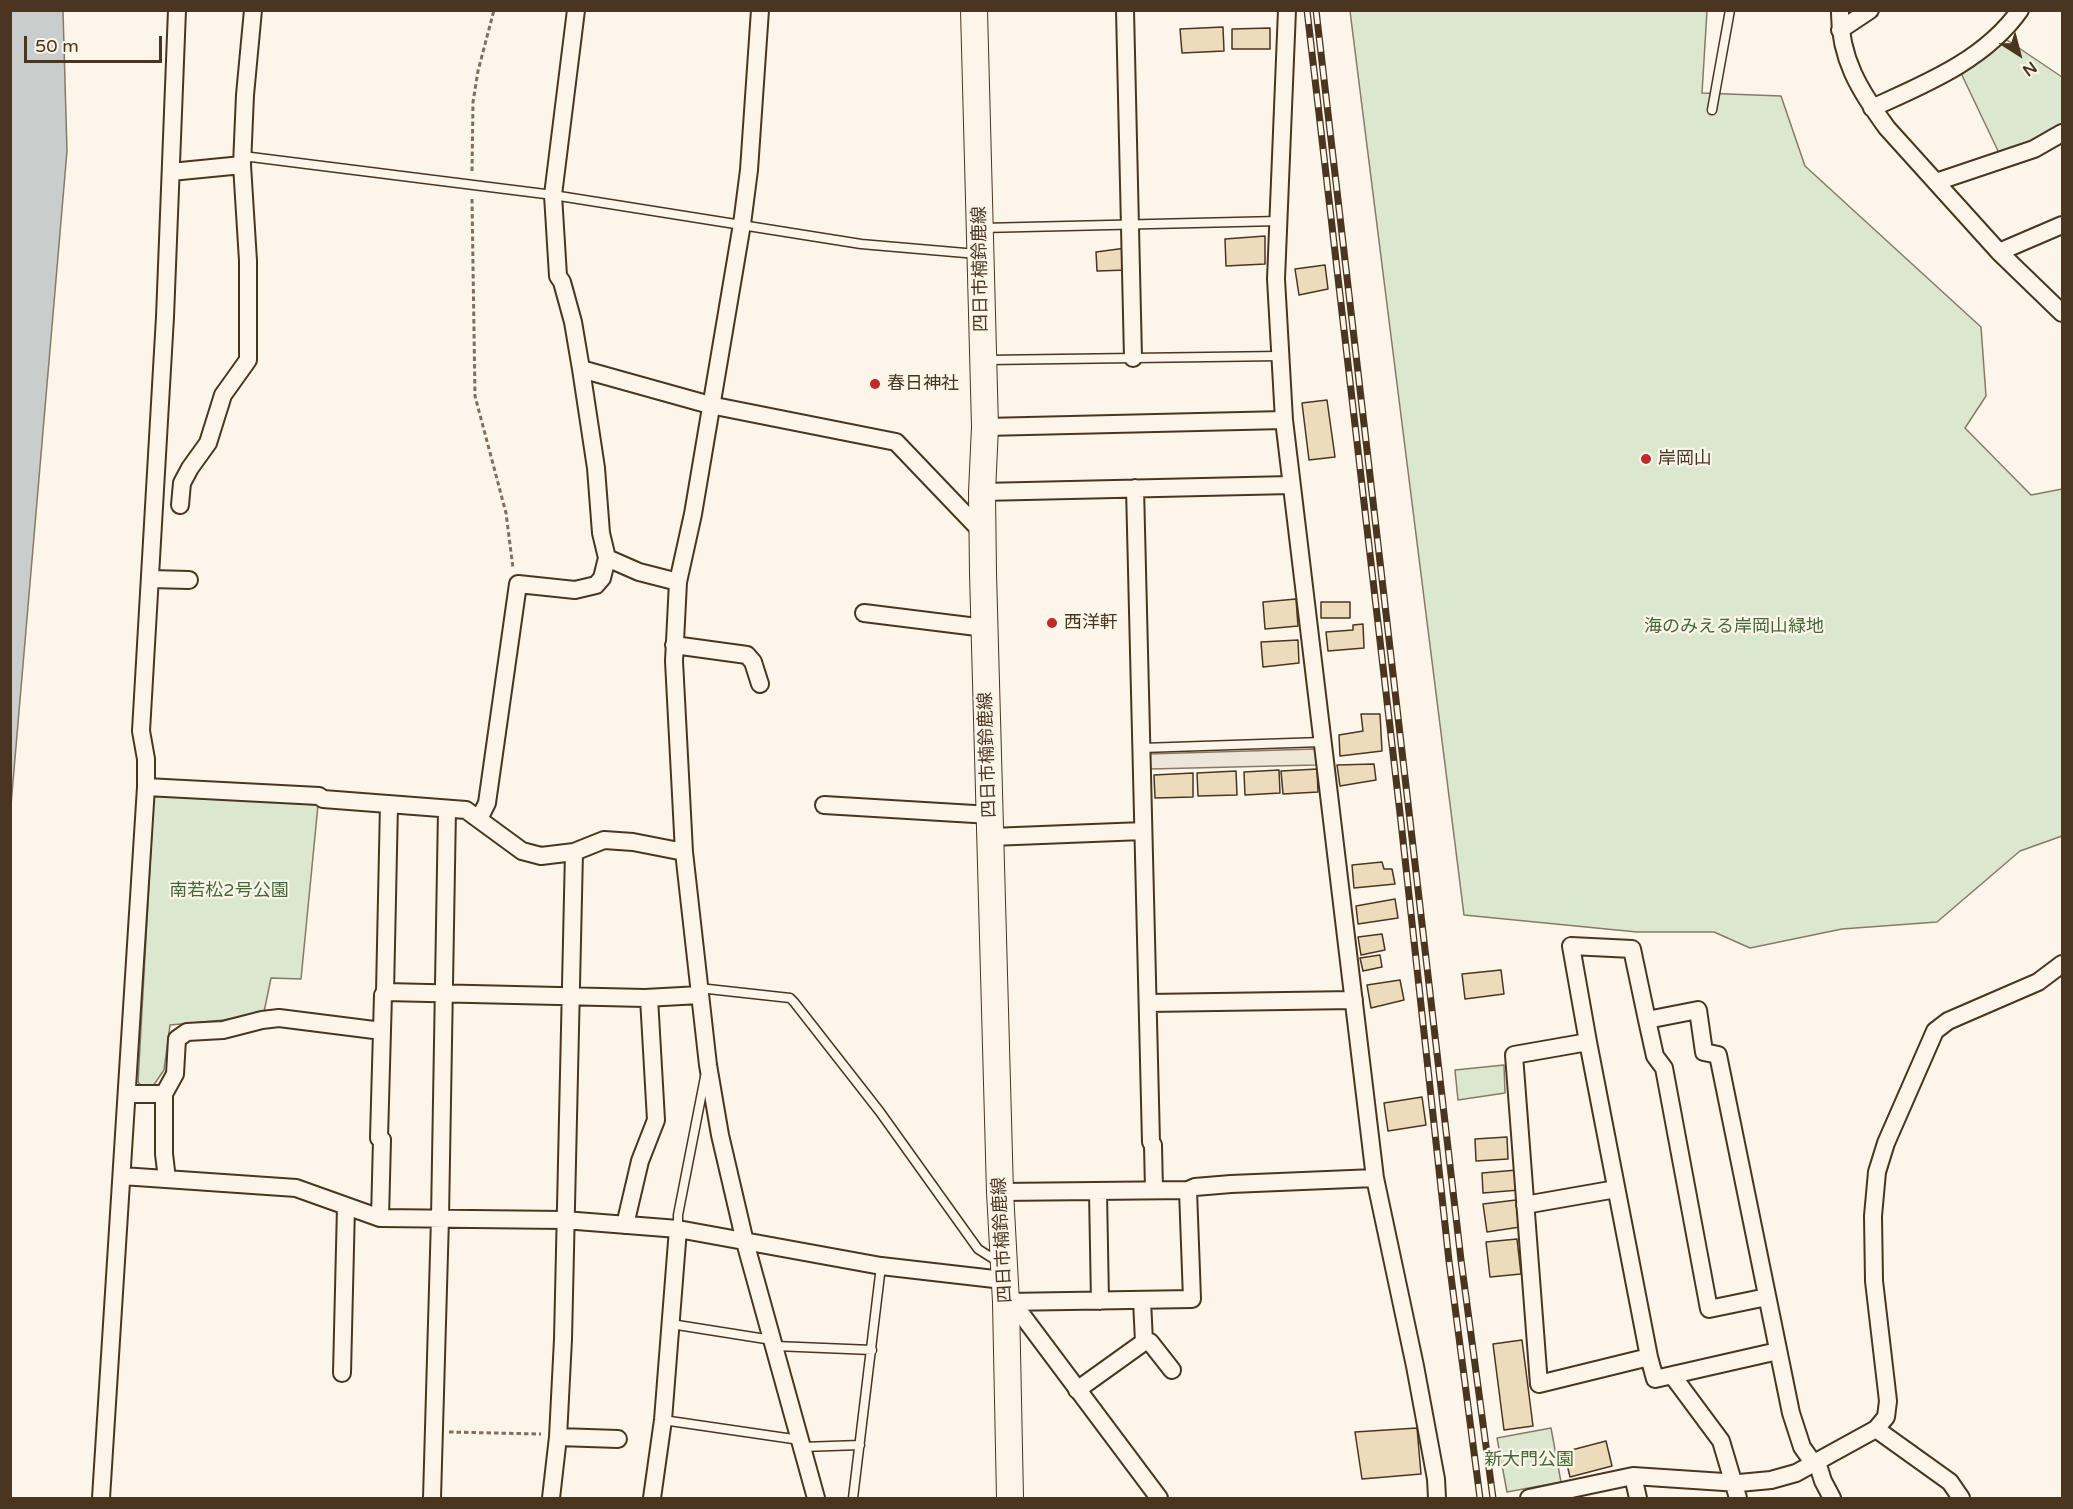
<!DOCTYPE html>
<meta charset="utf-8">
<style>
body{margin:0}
#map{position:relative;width:2073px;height:1509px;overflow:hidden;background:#fbf6e9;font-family:"Varela Round",sans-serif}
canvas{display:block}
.frame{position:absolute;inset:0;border:12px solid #4a3520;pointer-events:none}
.north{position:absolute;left:1989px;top:24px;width:60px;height:60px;-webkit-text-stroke:4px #fbf6e9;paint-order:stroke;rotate:144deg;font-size:16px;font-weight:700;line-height:24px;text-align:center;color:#4a3520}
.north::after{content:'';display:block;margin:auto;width:21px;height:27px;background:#4a3520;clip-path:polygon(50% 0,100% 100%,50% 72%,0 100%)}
.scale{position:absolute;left:24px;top:36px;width:138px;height:27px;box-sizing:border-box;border:3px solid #4a3520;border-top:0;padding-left:8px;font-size:18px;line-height:21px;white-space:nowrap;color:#4a3520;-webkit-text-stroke:4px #fbf6e9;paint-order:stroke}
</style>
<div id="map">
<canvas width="2073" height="1509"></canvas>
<div class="frame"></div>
<div class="north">N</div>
<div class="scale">50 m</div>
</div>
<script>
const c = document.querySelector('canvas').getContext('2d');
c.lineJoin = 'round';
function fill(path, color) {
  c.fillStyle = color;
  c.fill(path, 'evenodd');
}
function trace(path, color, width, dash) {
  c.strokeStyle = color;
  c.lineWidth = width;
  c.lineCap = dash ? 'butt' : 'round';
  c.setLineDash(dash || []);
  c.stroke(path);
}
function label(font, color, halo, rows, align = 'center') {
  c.font = font + ' "Varela Round","Noto Sans JP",sans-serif';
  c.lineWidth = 4.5;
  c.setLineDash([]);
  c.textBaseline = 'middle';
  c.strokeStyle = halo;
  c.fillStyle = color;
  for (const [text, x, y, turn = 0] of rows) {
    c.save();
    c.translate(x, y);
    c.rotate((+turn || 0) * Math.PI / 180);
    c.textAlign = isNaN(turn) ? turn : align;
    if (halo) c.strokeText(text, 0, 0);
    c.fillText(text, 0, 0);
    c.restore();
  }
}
const green = new Path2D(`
 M1350 11H1707L1702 93 1781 96 1805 166 1981 327 1986 396 1965 428 2031 495 2062 489V836L2020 851 1937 922 1842 929 1750 948 1714 932H1637L1464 915Z
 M2007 40 2062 77V123C2043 138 2022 145 1999 153L1960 71 1972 65Z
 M154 793 318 805 301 979 271 978 264 1012 224 1020 170 1025 164 1070 151 1089H144L138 1082Z
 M1504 1065 1505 1093 1458 1100 1455 1070Z
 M1551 1428 1561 1482 1507 1492 1497 1438Z`);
fill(green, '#dce7d0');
trace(green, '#887966', 1.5);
const parking = new Path2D(`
 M1315 749 1316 765 1150 769 1148 754Z`);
fill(parking, '#ede7d9');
trace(parking, '#887966', 1.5);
const water = new Path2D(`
 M11 10 63 11 67 151 11 805Z`);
fill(water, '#c9cecd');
trace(water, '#887966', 1.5);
const building = new Path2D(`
 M1223 27 1224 51 1182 53 1180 29Z
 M1270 28V49H1232V29Z
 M1265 236V264L1226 266 1225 239Z
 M1126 248 1128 270 1097 271 1096 252Z
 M1325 265 1328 289 1299 295 1295 269Z
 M1327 400 1335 457 1309 460 1302 403Z
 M1296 599 1298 626 1265 629 1263 602Z
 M1321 602H1350V618H1321Z
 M1363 624 1364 648 1328 651 1326 632 1353 630V625Z
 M1298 640 1299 663 1263 667 1261 642Z
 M1361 714H1380L1382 751 1340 756 1339 735 1363 731Z
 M1374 764 1376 780 1340 786 1337 765Z
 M1317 769 1318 792 1283 794 1281 771Z
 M1279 770 1280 793 1245 795 1244 772Z
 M1236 771 1237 795 1198 796 1197 773Z
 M1193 773V797L1155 798 1154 775Z
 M1382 862 1384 869H1392L1395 884 1354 888 1352 865Z
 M1395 899 1398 918 1358 924 1356 906Z
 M1382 934 1385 950 1361 955 1358 937Z
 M1380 955 1382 967 1363 971 1360 958Z
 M1501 970 1504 994 1465 999 1462 974Z
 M1400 980 1404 1000 1371 1008 1367 985Z
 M1422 1097 1426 1125 1388 1131 1384 1103Z
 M1507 1137 1508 1159 1476 1161 1475 1139Z
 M1517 1170 1519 1190 1483 1193 1482 1173Z
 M1516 1200 1520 1227 1487 1232 1483 1204Z
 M1517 1239 1521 1274 1490 1277 1486 1242Z
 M1522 1340 1533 1426 1504 1430 1493 1344Z
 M1417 1428 1421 1474 1362 1479 1355 1432Z
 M1606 1441 1612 1466 1570 1477 1564 1452Z`);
fill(building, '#ecdcbc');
trace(building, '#4a3520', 1.5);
const lane = new Path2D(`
 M1712 110 1730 10
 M243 156 553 195 861 244 977 254
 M982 228 1279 221
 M987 360 1281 356
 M1142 748 1322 742
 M699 988 790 998 794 1002 880 1112 978 1249 1000 1263
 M678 1229V1215L705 1077
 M671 1324 772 1340
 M775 1346 872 1350
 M663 1420 800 1440
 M802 1447 860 1445
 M853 1498 881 1266`);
const street = new Path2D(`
 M760 10 749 170 742 224 693 514 678 582 674 661 684 852 708 1065 720 1135 745 1242 816 1498
 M1125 10 1133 358
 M1287 10 1276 279 1284 420 1375 1178 1415 1366 1436 1479 1437 1498
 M1840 10C1839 58 1860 91 1887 128L1999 252 2062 313
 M1840 30 1870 10
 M1872 108C1925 84 1985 60 2020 10
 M171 172 242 165
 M1936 182 2034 149 2062 133
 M1999 252 2062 225
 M581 369 710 405 896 442 983 533
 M985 427 1284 420
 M1135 488 1151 1142 1153 1145 1154 1190
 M982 492 1291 485
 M180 505 182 483 190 468 208 443 223 395 248 360V261L242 165 245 95 253 10
 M607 558 639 572 678 582
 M151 579 189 580
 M864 613 985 628
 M674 645 747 655 753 662 760 684
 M146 787 319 796 323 799 466 810 522 851 541 856 574 852 604 840 633 842 684 852
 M824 805 991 815
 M479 819 487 803 518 584 575 590 596 585 602 578 607 558 601 533 596 468 581 369 573 322 562 282 558 276 553 195 576 10
 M991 837 1143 831
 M385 992 645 998 700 995
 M1148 1003 1354 1000
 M1647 1020 1655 1056 1664 1068 1709 1309 1767 1297
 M1588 1042 1571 946 1632 949 1647 1020 1698 1010 1704 1052 1718 1055 1791 1413 1802 1447 1814 1464
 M127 1094H164
 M122 1176 296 1188 380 1218 564 1220 678 1229 881 1266 1003 1280
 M167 1179 164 1154V1094L175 1074 177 1039 187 1032 223 1030 262 1020 279 1018 382 1031
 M1000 1192 1188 1190 1195 1187 1231 1184 1375 1178
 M1098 1192 1100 1301
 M1525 1205 1616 1189
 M380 1218 382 1140 379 1138 383 995 385 992 389 804
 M625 1225 640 1161 656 1120 649 998
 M1006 1302 1192 1299 1188 1190
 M1013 1303 1159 1498
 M1144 1342H1150L1172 1370
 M1649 1357 1539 1384 1514 1055 1588 1042 1649 1357 1655 1379 1778 1351
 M342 1373 346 1206
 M1672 1375 1721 1441 1738 1498
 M1077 1390 1144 1342 1142 1300
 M1876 1429 1950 1482 1961 1498
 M558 1437 618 1439
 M1817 1462 1823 1481 1832 1498
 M1633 1476 1638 1498
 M101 1498 146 787V759L141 731 165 317 177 10
 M432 1498 440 1218 447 809
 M551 1498 558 1437 563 1339 574 852
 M652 1498 663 1420 678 1229
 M1529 1498 1633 1476 1739 1483 1771 1480 1796 1473 1876 1429 1886 1417 1888 1401 1874 1281 1873 1216 1877 1172 1886 1143 1935 1031 1948 1021 2038 982 2062 964`);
const primary = new Path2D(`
 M974 10 985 427 982 492 983 573 1000 1192 1006 1302 1010 1498`);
trace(lane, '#4a3520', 11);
trace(street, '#4a3520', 20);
trace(primary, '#4a3520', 28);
trace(new Path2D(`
 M472 171 473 102 478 71 494 10
 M472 199 475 396 506 513 513 568
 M449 1432 541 1434`), '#7f6f5c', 3, [4.5, 3]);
trace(lane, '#fbf6e9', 8);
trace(street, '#fbf6e9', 16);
trace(primary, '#fbf6e9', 26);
const rail = new Path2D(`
 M1307 10 1401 822 1449 1261 1480 1498
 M1316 10 1461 1260 1493 1498`);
trace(rail, '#4a3520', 7);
trace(rail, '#fbf6e9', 4.5, [14]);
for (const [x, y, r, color] of [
 [875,384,6,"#c62828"],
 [1646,459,6,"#c62828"],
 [1052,623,6,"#c62828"]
]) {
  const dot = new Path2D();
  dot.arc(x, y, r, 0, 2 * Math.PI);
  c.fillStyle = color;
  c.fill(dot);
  trace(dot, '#fbf6e9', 2);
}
label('18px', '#4a3520', '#fbf6e9', [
 ["四日市楠鈴鹿線",981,269,-91],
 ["四日市楠鈴鹿線",988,755,-92],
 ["四日市楠鈴鹿線",1003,1240,-93]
]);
label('18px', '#4a3520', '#fbf6e9', [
 ["春日神社",887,384],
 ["岸岡山",1658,459],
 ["西洋軒",1064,623]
], 'left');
label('18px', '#436837', '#fbf6e9', [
 ["海のみえる岸岡山緑地",1734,627],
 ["南若松2号公園",229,891],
 ["新大門公園",1529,1460]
]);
</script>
